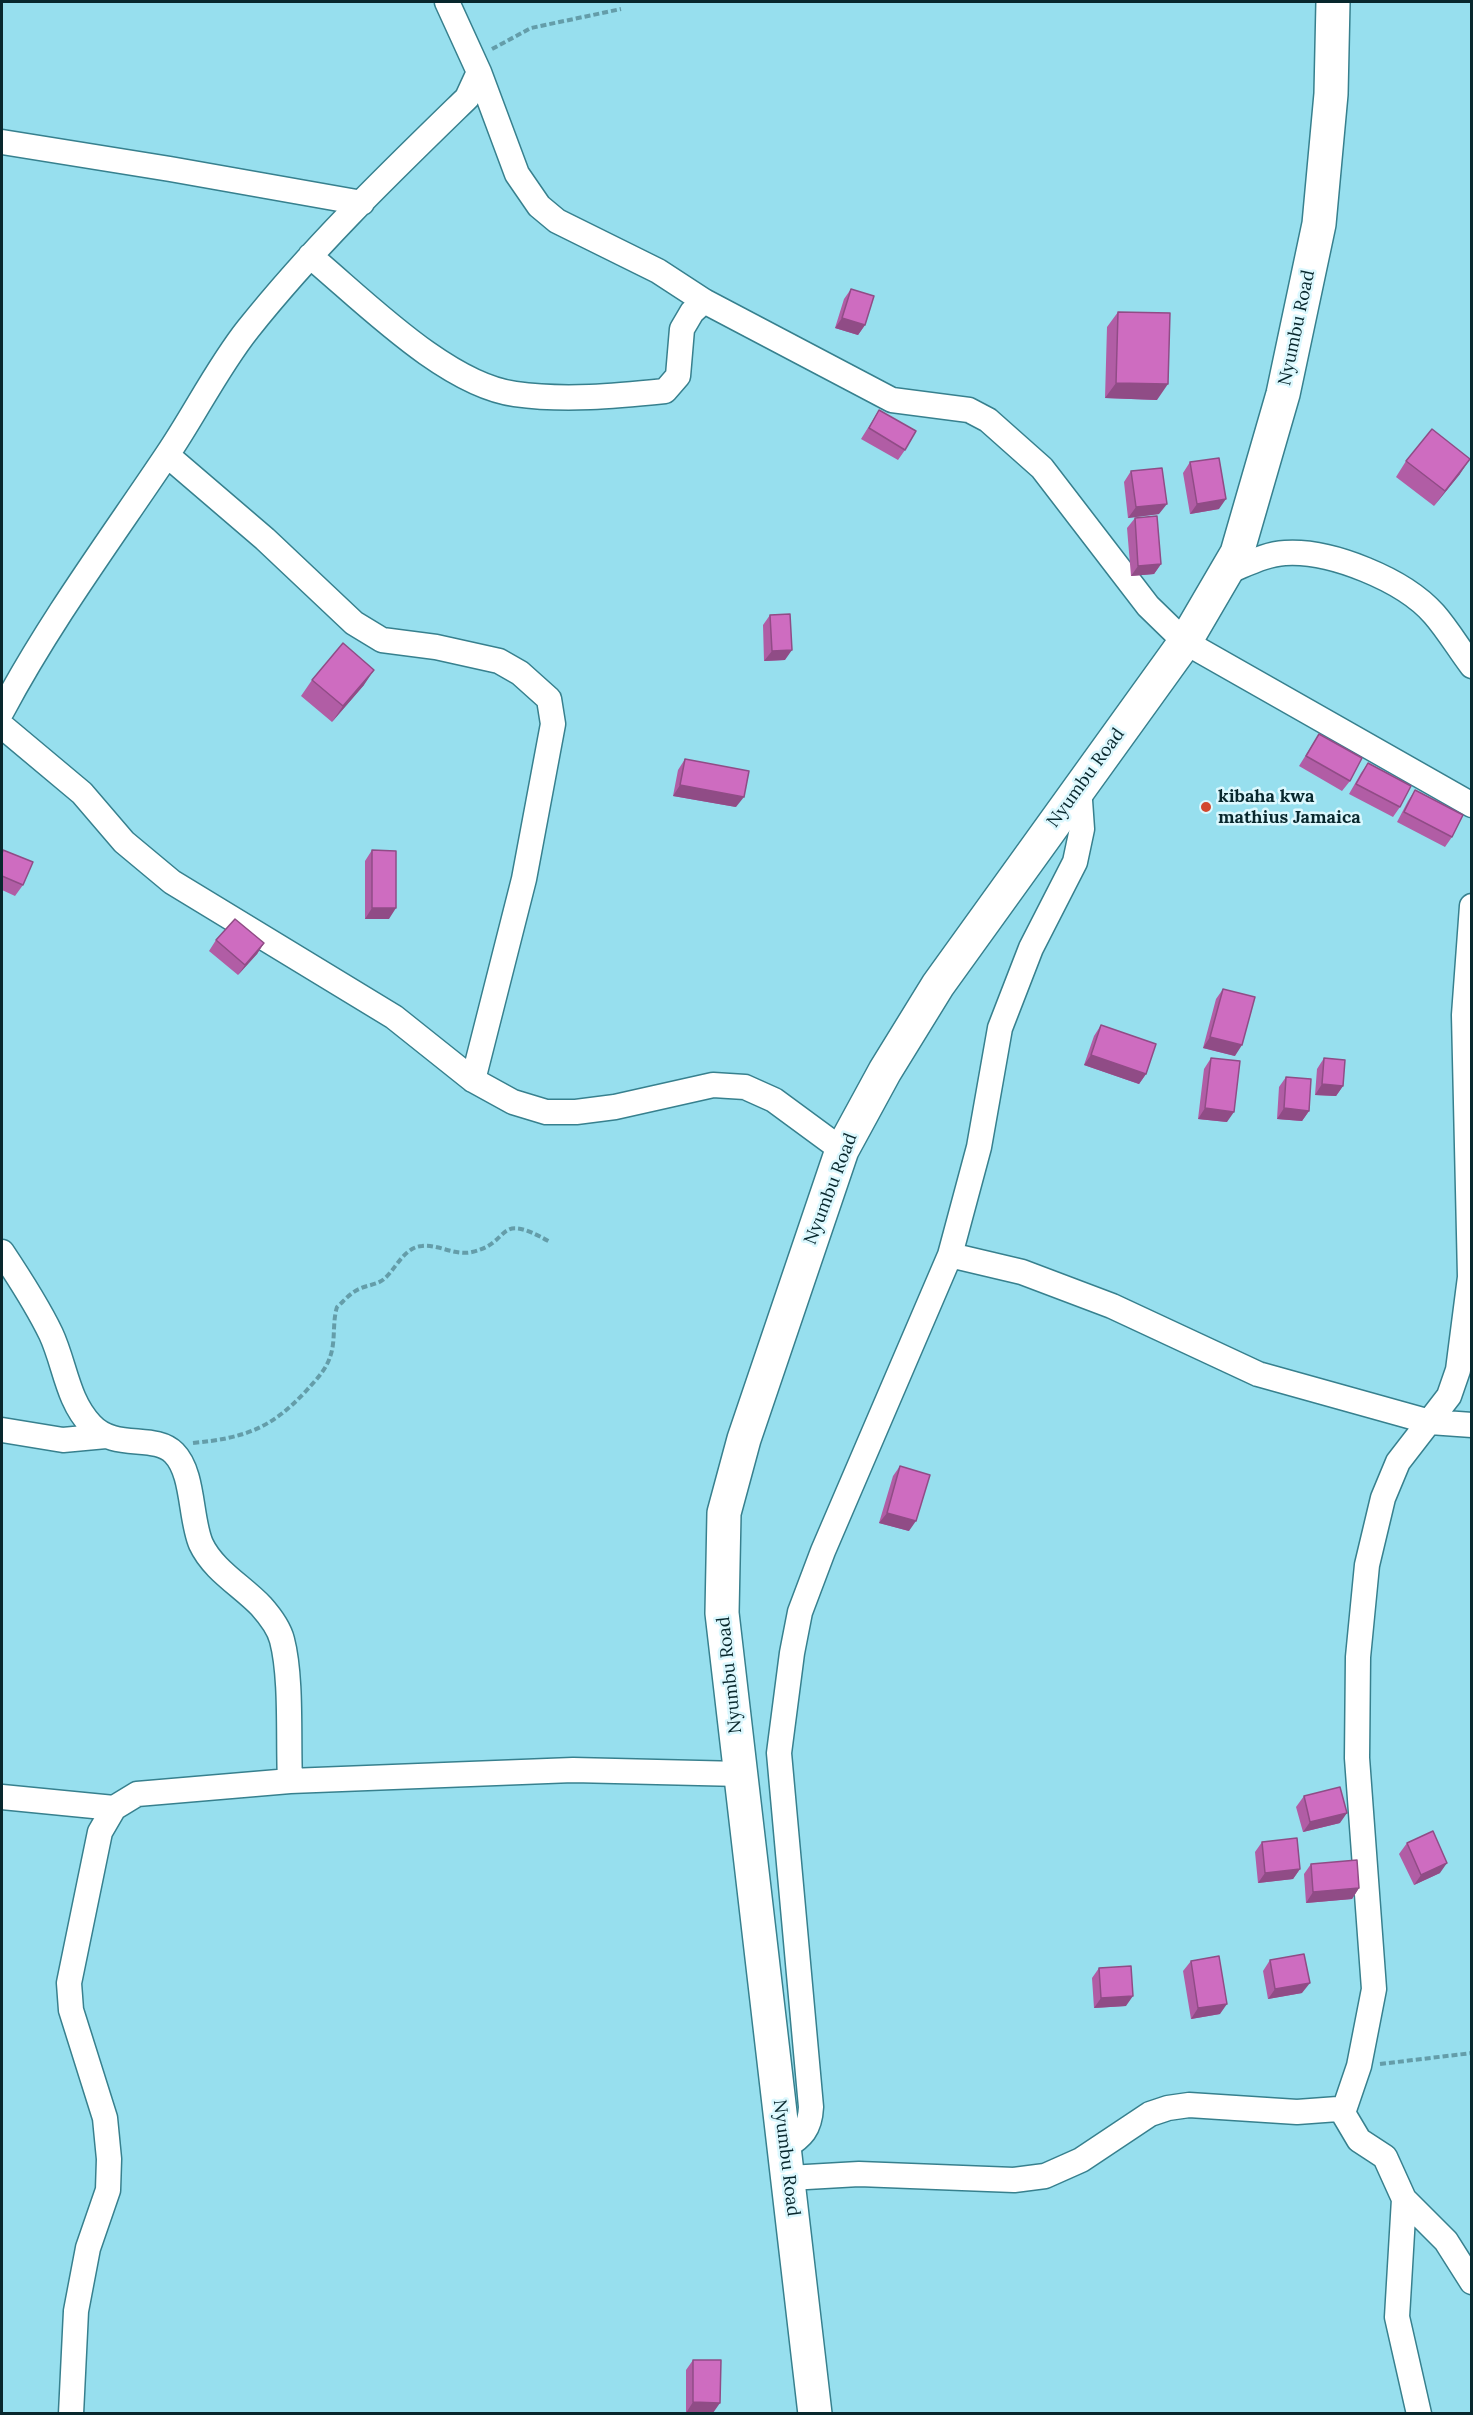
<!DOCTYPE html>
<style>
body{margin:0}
#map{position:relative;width:1473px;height:2415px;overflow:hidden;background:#97dfee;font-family:Lora,serif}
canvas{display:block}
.frame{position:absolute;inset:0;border:3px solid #08272d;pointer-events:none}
</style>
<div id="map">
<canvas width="1473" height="2415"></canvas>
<div class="frame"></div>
</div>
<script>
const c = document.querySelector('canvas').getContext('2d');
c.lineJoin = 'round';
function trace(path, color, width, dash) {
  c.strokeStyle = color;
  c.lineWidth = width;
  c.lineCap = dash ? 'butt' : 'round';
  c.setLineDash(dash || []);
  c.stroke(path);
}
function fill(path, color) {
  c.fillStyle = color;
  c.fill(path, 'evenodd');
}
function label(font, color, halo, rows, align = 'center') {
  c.font = font + ' Lora,serif';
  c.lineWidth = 5;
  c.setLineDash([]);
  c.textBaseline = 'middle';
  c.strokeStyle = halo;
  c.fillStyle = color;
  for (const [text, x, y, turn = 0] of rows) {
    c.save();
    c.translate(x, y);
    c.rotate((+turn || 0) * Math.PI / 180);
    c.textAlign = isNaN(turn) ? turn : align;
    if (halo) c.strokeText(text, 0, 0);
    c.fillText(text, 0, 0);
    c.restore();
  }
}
const street = new Path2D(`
 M479 72 517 174 539 206 557 221 658 271 704 301 892 400 969 410 988 420 1042 468 1148 606 1185 642 1472 805
 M2 142 170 169 362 203
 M310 256C363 300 446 385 515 394 565 401 615 396 665 391L678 376 682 329 692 312 704 301
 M167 455 265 539 354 623 382 640 436 647 499 661 520 673 549 699 553 724 524 879 473 1080
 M1229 571C1247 564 1266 554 1285 553 1331 550 1404 580 1434 614 1448 630 1459 649 1472 666
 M2 711C50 621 110 540 167 455 195 414 217 368 248 329 314 246 391 172 467 98L479 72 447 2
 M2 726 82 793 124 842 172 882 394 1017 473 1080 513 1102 546 1112H576L615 1107 713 1085 745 1087 774 1100 842 1150
 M2 1252C20 1279 37 1305 51 1334 65 1364 67 1400 91 1425 115 1451 154 1433 174 1453 194 1473 190 1519 201 1544 213 1570 242 1586 261 1606 269 1615 279 1628 282 1640 292 1678 288 1740 290 1781
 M950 1255 1022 1272 1112 1306 1258 1374 1430 1422 1472 1425
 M2 1430 63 1440 106 1436
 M2 1797 114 1808
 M1343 2113 1359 2066 1374 1989 1357 1758 1358 1657 1367 1565 1383 1498 1398 1462 1449 1396 1458 1370 1470 1277 1464 1015 1472 906
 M784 2148C802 2137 810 2129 811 2107L779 1753 792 1653 800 1612 823 1551 950 1255 979 1147 1000 1028 1031 948 1075 862 1082 829 1079 786
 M789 2178 859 2174 1014 2180 1045 2176 1081 2160 1150 2114 1168 2108 1189 2105 1297 2112 1338 2109 1343 2113 1359 2140 1385 2157 1404 2199 1446 2241 1472 2282
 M1404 2199 1397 2317 1419 2414
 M71 2414 76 2311 88 2248 108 2190 109 2159 105 2118 71 2010 69 1983 100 1832 114 1808 137 1794 290 1781 573 1770 741 1774`);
const secondary = new Path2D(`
 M815 2414 722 1613 724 1513 744 1439 842 1150 885 1071 938 985 1185 642 1237 553 1283 394 1319 224 1331 94 1333 2`);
trace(street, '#37808e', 27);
trace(secondary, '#37808e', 36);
trace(new Path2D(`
 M492 49 531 28 621 9
 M193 1443C244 1438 271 1429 306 1391 315 1381 326 1370 330 1357 336 1341 332 1323 337 1307 344 1301 350 1293 359 1289 367 1285 377 1285 384 1279 396 1269 404 1247 422 1246 438 1244 455 1256 472 1252 513 1243 494 1210 550 1242
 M1380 2064 1472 2053`), '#649da9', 4, [6, 3]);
trace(street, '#fff', 24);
trace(secondary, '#fff', 33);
fill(new Path2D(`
 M851 289 865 325 858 335 835 328 844 299Z
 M1118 312 1157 400 1105 398 1107 327Z
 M879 410 905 450 898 460 861 439Z
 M1406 461 1460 474 1434 506 1396 477Z
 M1190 462 1219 509 1190 514 1183 473Z
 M1131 471 1159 514 1128 518 1124 482Z
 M1135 518 1161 564 1154 574 1131 576 1127 528Z
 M770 615 785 660 764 661 763 625Z
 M312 680 364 685 332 722 301 696Z
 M1319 734 1350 781 1342 791 1299 766Z
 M685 759 736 807 673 796 678 770Z
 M1368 763 1400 807 1393 817 1349 794 1361 773Z
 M1415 790 1452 837 1445 847 1397 822 1408 801Z
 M3 850 23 885 15 896 2 890V853Z
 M372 850 389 919H365V861Z
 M216 940 264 943 257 954 238 975 209 951Z
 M1223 989 1235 1056 1203 1048 1216 999Z
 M1101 1025 1146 1074 1139 1084 1084 1065 1094 1036Z
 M1211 1058 1227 1122 1198 1119 1204 1069Z
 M1324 1058 1343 1086 1336 1096 1315 1095 1317 1069Z
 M1286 1077 1309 1111 1302 1121 1277 1119 1279 1087Z
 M900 1466 909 1531 879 1523 893 1476Z
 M1304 1796 1340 1823 1303 1832 1296 1807Z
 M1262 1842 1300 1869 1293 1879 1258 1883 1255 1852Z
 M1407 1843 1440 1873 1414 1885 1399 1854Z
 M1311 1864 1359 1888 1352 1899 1306 1903 1304 1874Z
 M1270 1960 1302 1993 1268 1999 1263 1971Z
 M1191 1961 1220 2014 1191 2019 1183 1971Z
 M1099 1968 1126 2006 1094 2008 1092 1978Z
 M693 2360 713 2413H686V2370Z`), '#b15da5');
fill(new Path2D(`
 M842 318 865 325 858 335 835 328Z
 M1116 383 1168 384 1157 400 1105 398Z
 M1470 459 1460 474 1434 506 1445 491Z
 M1226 499 1219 509 1190 514 1197 504Z
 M1167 504 1159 514 1128 518 1136 507Z
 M1161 564 1154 574 1131 576 1138 566Z
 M792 650 785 660 764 661 772 651Z
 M374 670 364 685 332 722 343 706Z
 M680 785 744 797 736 807 673 796Z
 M372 908H396L389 919H365Z
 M264 943 257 954 238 975 245 965Z
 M1210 1037 1242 1045 1235 1056 1203 1048Z
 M1091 1055 1146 1074 1139 1084 1084 1065Z
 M1322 1084 1343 1086 1336 1096 1315 1095Z
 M1205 1108 1234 1112 1227 1122 1198 1119Z
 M1284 1108 1309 1111 1302 1121 1277 1119Z
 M887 1513 916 1521 909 1531 879 1523Z
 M1347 1813 1340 1823 1303 1832 1310 1822Z
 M1447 1863 1440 1873 1414 1885 1421 1875Z
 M1300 1869 1293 1879 1258 1883 1265 1873Z
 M1359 1888 1352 1899 1306 1903 1313 1892Z
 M1310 1983 1302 1993 1268 1999 1275 1989Z
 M1133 1996 1126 2006 1094 2008 1101 1998Z
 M1227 2004 1220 2014 1191 2019 1198 2008Z
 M693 2402 720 2403 713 2413H686Z`), '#904c86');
const building = new Path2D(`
 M851 289 874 296 865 325 842 318Z
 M1118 312 1170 313 1168 384 1116 383Z
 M879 410 916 431 905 450 869 428Z
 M1432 429 1470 459 1445 491 1406 461Z
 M1219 458 1226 499 1197 504 1190 462Z
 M1162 468 1167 504 1136 507 1131 471Z
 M1157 516 1161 564 1138 566 1135 518Z
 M790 614 792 650 772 651 770 615Z
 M343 643 374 670 343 706 312 680Z
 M1319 734 1362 758 1350 781 1306 756Z
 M685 759 749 771 744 797 680 785Z
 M1368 763 1411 786 1400 807 1356 784Z
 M1415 790 1463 815 1452 837 1404 812Z
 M3 850 33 862 23 885 2 876V854Z
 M372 850 396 851V908H372Z
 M235 919 264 943 245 965 216 940Z
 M1223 989 1255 997 1242 1045 1210 1037Z
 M1101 1025 1156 1044 1146 1074 1091 1055Z
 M1211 1058 1240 1061 1234 1112 1205 1108Z
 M1324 1058 1345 1060 1343 1086 1322 1084Z
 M1286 1077 1311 1079 1309 1111 1284 1108Z
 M900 1466 930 1475 916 1521 887 1513Z
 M1340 1787 1347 1813 1310 1822 1304 1796Z
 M1433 1831 1447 1863 1421 1875 1407 1843Z
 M1297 1838 1300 1869 1265 1873 1262 1842Z
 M1357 1860 1359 1888 1313 1892 1311 1864Z
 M1304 1954 1310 1983 1275 1989 1270 1960Z
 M1219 1956 1227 2004 1198 2008 1191 1961Z
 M1131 1966 1133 1996 1101 1998 1099 1968Z
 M693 2360H721L720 2403 693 2402Z`);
fill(building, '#ce6cc0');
trace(building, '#904c86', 1.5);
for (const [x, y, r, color] of [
 [1206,807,6,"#d2472d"]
]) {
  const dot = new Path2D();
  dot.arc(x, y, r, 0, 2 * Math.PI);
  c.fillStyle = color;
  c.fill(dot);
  trace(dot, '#dcf8fe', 2);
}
label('18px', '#08272d', '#dcf8fe', [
 ["Nyumbu Road",1297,328,-78],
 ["Nyumbu Road",1086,778,-54],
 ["Nyumbu Road",831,1189,-69],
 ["Nyumbu Road",730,1675,-96],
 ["Nyumbu Road",786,2158,83]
]);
label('bold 18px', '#08272d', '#dcf8fe', [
 ["kibaha kwa",1218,797],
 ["mathius Jamaica",1218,818]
], 'left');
</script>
